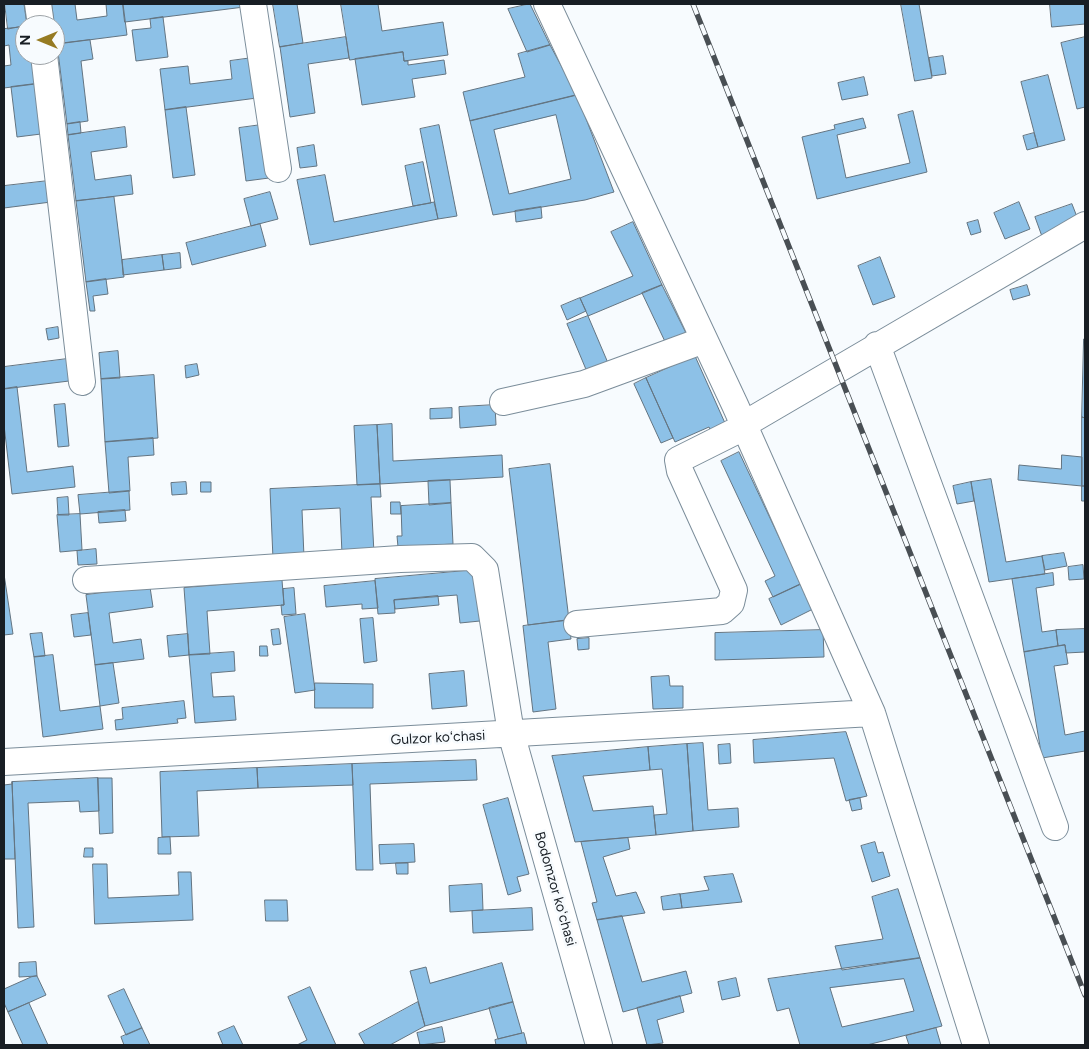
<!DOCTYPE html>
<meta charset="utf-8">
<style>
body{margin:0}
#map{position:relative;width:1089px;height:1049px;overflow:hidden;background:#f7fbfe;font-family:Figtree,sans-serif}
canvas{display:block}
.frame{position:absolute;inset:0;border:5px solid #181e24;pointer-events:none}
.north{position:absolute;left:15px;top:15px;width:50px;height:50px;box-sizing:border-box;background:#f7fbfe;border:1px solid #9ea3a7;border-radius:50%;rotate:270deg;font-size:14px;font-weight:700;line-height:20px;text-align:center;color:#181e24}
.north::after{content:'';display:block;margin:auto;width:18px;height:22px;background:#967b23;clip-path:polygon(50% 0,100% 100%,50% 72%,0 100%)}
</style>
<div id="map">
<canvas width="1089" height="1049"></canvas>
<div class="frame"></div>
<div class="north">N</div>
</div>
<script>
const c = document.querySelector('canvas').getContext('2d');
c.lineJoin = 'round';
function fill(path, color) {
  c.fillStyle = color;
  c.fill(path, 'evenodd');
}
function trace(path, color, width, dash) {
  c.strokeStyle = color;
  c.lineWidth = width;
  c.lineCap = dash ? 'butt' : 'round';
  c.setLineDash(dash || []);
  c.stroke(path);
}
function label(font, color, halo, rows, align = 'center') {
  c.font = font + ' Figtree,sans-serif';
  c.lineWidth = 5;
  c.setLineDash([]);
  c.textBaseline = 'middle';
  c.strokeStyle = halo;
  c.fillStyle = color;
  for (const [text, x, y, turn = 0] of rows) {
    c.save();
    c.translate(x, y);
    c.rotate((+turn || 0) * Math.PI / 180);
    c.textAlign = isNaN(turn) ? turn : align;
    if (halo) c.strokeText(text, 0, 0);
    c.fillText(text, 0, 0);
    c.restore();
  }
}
const building = new Path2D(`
 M5 4H24L27 25 8 29Z
 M52 4H75L77 20 107 16 106 4H123L127 35 57 44Z
 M123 4H243L244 7 125 22Z
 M273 4H297L303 43 280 47Z
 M341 4H378L382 31 443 22 448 55 404 61 403 52 350 60Z
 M530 4 550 45 527 52 508 9Z
 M901 4H919L932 78 915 81Z
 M1050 4H1085V24L1052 27Z
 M163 17 168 57 136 61 132 30 151 28 150 19Z
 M25 27V55H31L35 84 4 88V66L11 65 9 45 4 46V29Z
 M346 37 349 58 308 64 315 113 290 117 280 47Z
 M1085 37V107L1077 109 1061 43Z
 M90 40 93 59 81 61 88 121 67 124 57 44Z
 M550 45 577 95 470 121 463 92 525 77 518 54Z
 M403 52 404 61H408V65L444 60 446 74 412 79 415 97 362 105 355 59Z
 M943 56 946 74 932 76 929 58Z
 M252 58 257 98 165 110 160 69 188 66 190 84 232 79 230 61Z
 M1048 75 1065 140 1038 147 1021 82Z
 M864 77 868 95 842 100 838 83Z
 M35 84 41 134 17 137 11 87Z
 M577 95 614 192 585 200 493 215 470 121ZM556 115 571 179 509 194 494 130Z
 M186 107 195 175 173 178 165 110Z
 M913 111 927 172 817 199 802 137 835 129 834 125 863 118 866 128 837 135 846 178 910 163 898 115Z
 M80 122 81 133 68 135 67 124Z
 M261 125 269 178 246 181 239 128Z
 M439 125 457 216 438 219 420 129Z
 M125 127 127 147 91 152 95 180 131 175 133 194 76 201 68 135Z
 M1034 133 1038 147 1027 150 1023 136Z
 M314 145 317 166 300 168 297 148Z
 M423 162 431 203 413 206 405 166Z
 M325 175 334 222 434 202 438 219 310 245 297 180Z
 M48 181 51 202 4 208V186Z
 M270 192 278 219 251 226 244 199Z
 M114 197 124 277 86 282 76 201Z
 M1019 202 1030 229 1005 239 994 213Z
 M1072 204 1079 222 1044 242 1035 217Z
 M541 207 542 218 516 222 515 211Z
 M978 220 981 232 971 235 967 223Z
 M633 222 662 285 588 316 580 298 633 276 611 232Z
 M260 224 266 246 192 265 186 243Z
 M180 253 181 268 164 270 162 255Z
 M162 255 164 270 123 275 122 260Z
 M880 257 895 297 873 305 858 266Z
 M106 279 108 294 93 296 95 311H90L86 282Z
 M662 285 690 341 669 350 642 293Z
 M1027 285 1030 295 1013 300 1010 290Z
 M580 298 586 311 567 320 561 306Z
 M588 316 611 370 590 379 567 324Z
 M58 327 59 338 48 340 46 329Z
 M1084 339H1085V418L1082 417Z
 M118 351 120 378 101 379 99 353Z
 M695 356 729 432 714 439 709 427 675 442 646 378Z
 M67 359 69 381 4 389V367Z
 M197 364 199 375 186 378 185 366Z
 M154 375 158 438 105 442 101 379Z
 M646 378 673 438 661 443 634 384Z
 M17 387 27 472 73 466 75 487 12 494 4 425V389Z
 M65 404 69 446 58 447 54 405Z
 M495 405 496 425 460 428 459 407Z
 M452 408V418L430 419V409Z
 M1082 417 1085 418V486H1082Z
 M392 424 393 461 502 455 503 477 380 484 377 425Z
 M377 425 380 484 357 485 354 426Z
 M153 438 154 455 128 457 130 491 109 493 105 442Z
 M739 452 801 584 773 597 765 581 775 576 721 461Z
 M1062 455 1082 457V486L1018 480 1019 465 1061 469Z
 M550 464 569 620 528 625 509 469Z
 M991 479 1006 562 1042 556 1045 574 989 582 971 482Z
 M450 480 451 503 429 505 428 481Z
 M186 482 187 494 172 495 171 483Z
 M201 482H211V492H201Z
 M971 482 974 501 957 504 953 486Z
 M380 484 381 497H371L374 553 342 554 340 508 302 510 304 557 273 559 270 489Z
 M1082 486H1085V501H1082Z
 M129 491 130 510 80 514 78 495Z
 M68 497 69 515H58L57 498Z
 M391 502H400L401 514H391Z
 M451 503 453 544 398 547 397 536H402L401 506Z
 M125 510 126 521 99 523 98 512Z
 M80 514 82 550 60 552 57 515Z
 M96 549 97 564 78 565 77 551Z
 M1064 553 1067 566 1045 570 1042 556Z
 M1083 565 1084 579 1069 580 1068 567Z
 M476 570 480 621 460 623 457 595 394 600 395 613 378 614 375 579Z
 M1053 573 1054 585 1036 588 1042 632 1056 630 1058 646 1024 652 1012 579Z
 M4 574 13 634 4 635Z
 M282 580 284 605 207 611 210 654 189 655 184 588Z
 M375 581 378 608 362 609V604L326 607 324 586Z
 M801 584 813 609 781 625 769 599Z
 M150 587 153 607 109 613 113 643 141 639 144 659 95 665 86 595Z
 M294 588 296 614 282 615 281 605H284L283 589Z
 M438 596 439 605 395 609 394 600Z
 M88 613 91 635 74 637 71 615Z
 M305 614 315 690 295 693 284 617Z
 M373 618 377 661 364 663 360 619Z
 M569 620 571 639 548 642 556 709 533 712 523 626Z
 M279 629 281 644 273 645 271 630Z
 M1085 629V652L1066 653 1065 645 1058 646 1056 630Z
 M823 630 824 657 715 660V633Z
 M42 633 45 656 34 657 30 634Z
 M188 634 189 655 169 657 167 636Z
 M589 638V649L578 650 577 639Z
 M1065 645 1068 664 1054 666 1065 735 1085 731V751L1042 758 1024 652Z
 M260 646H267L268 656H260Z
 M234 652 235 671 211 673 213 697 234 696 236 720 195 723 189 655Z
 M53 655 60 711 100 706 103 729 43 737 34 657Z
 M113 663 119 703 100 706 95 665Z
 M464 671 467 706 432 709 429 674Z
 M669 676 670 686H683V708L653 709 651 677Z
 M315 683 373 684V708H315Z
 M184 701 186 718 177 719 178 723 116 730 115 720 123 719 122 708Z
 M846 732 867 796 846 801 834 758 754 763 753 740Z
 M703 743 708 810 738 808 739 827 693 831 687 744Z
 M687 744 693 831 656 835 654 815 667 814 662 769 650 770 648 747Z
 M730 744 731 763 719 764 718 745Z
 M648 747 650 770 583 776 593 811 653 806 656 835 575 842 552 756Z
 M476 760 477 780 370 784 373 870H356L352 764Z
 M352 764 353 785 258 788 257 768Z
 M257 768 258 788 197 791 199 836 162 837 160 772Z
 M98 778H112L113 833 100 834Z
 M98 778 99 811 80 812 79 801 28 803 34 927 18 928 12 782Z
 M12 782 15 859H4V785L12 784Z
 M508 798 529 874 517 877 521 891 508 895 483 805Z
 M860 798 862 809 852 811 849 800Z
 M170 837 171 854H158V838Z
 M628 838 630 849 603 857 616 896 636 892 645 913 597 920 592 903 597 902 581 842Z
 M875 842 878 853 883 852 890 876 872 882 861 846Z
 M414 844 415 862 380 864 379 845Z
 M85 848H93V857H84Z
 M396 863H408V874H397Z
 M93 864H107L108 898 179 895 178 872H191L193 920 95 924Z
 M733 874 742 902 682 908 680 894 709 890 704 877Z
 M482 884 483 910 450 912 449 886Z
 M898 889 920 958 842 970 835 946 883 939 872 897Z
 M680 894 682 908 663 910 661 897Z
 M265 900H287L288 921H266Z
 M532 908 533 930 473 933 472 911Z
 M622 916 642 982 686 971 692 993 623 1012 597 920Z
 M920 958 942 1026 867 1045H800L789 1008 777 1011 768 979ZM904 979 914 1011 842 1027 830 988Z
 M36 962 37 976 19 977V963Z
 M502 963 513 1002 425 1026 410 971 426 967 430 983Z
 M37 976 46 995 8 1012 4 1003V989L31 977Z
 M736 978 740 996 722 1000 718 982Z
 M310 987 336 1045H297L307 1040 288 997Z
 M124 989 142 1028 126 1035 108 996Z
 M680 996 684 1012 657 1020 663 1043 647 1045 637 1008Z
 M418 1002 425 1026 390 1045H365L359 1034Z
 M513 1002 522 1033 498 1039 489 1008Z
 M29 1003 48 1045H23L8 1012Z
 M234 1026 243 1045H223L218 1033Z
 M442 1027 445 1042 420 1045 417 1033Z
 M142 1028 150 1045H124L121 1037Z
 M936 1028 941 1045H909L906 1036Z
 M524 1033 527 1045H496L495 1040Z`);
fill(building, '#8dc1e7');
trace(building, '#637481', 1);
const minor = new Path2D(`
 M38 4 41 25
 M253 4 278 169
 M547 4 735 405 872 713 976 1045
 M44 55 82 382
 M877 345 1055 827
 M503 402 584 384 704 340
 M743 425 1085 225
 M86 580 400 559 472 557 485 570 511 733 599 1045
 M577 624 722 611 731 603 734 590 680 471 678 460 744 427
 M4 762 872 713`);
trace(minor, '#7b8d9a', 28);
trace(minor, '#fff', 26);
const rail = new Path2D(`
 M693 4 1085 995`);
trace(rail, '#494f54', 5.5);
trace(rail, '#f7fbfe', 4, [11]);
label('14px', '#181e24', '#f7fbfe', [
 ["Gulzor koʻchasi",438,738,-3],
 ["Bodomzor koʻchasi",555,889,74]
]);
</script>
